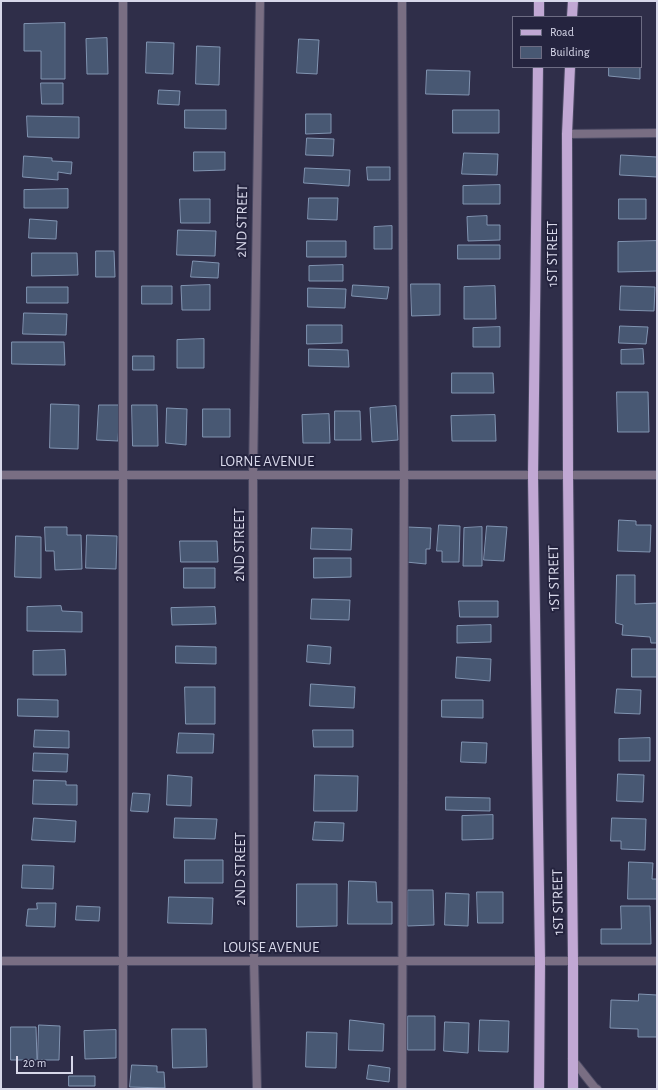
<!DOCTYPE html>
<style>
body{margin:0}
#map{position:relative;width:658px;height:1090px;overflow:hidden;background:#2f2e49;font-family:"Alegreya Sans",sans-serif}
canvas{display:block}
.frame{position:absolute;inset:0;border:2px solid #d8d8ea;pointer-events:none}
.legend{position:absolute;left:512px;top:16px;width:130px;height:52px;box-sizing:border-box;background:#25243f;border:1px solid #6d6c83;margin:0;padding:5px 7px;list-style:none;font-size:12px;color:#d8d8ea}
.legend li{display:flex;align-items:center;gap:8px;height:20px}
.legend b{width:20px;border:1px solid #6d6c83}
.scale{position:absolute;left:16px;top:1056px;width:57px;height:18px;box-sizing:border-box;border:2px solid #d8d8ea;border-top:0;padding-left:5px;font-size:12px;line-height:14px;white-space:nowrap;color:#d8d8ea;-webkit-text-stroke:3px #25243f;paint-order:stroke}
</style>
<div id="map">
<canvas width="658" height="1090"></canvas>
<div class="frame"></div>
<ul class="legend">
<li><b style="height:5px;background:#c1a8d4"></b>Road</li>
<li><b style="height:11px;background:#485873"></b>Building</li>
</ul>
<div class="scale">20 m</div>
</div>
<script>
const c = document.querySelector('canvas').getContext('2d');
c.lineJoin = 'round';
function fill(path, color) {
  c.fillStyle = color;
  c.fill(path, 'evenodd');
}
function trace(path, color, width, dash) {
  c.strokeStyle = color;
  c.lineWidth = width;
  c.lineCap = dash ? 'butt' : 'round';
  c.setLineDash(dash || []);
  c.stroke(path);
}
function label(font, color, halo, rows, align = 'center') {
  c.font = font + ' "Alegreya Sans",sans-serif';
  c.lineWidth = 4;
  c.setLineDash([]);
  c.textBaseline = 'middle';
  c.strokeStyle = halo;
  c.fillStyle = color;
  for (const [text, x, y, turn = 0] of rows) {
    c.save();
    c.translate(x, y);
    c.rotate((+turn || 0) * Math.PI / 180);
    c.textAlign = isNaN(turn) ? turn : align;
    if (halo) c.strokeText(text, 0, 0);
    c.fillText(text, 0, 0);
    c.restore();
  }
}
const building = new Path2D(`
 M65 23V79H41V51H24V24Z
 M107 38 108 74H87L86 39Z
 M299 39 319 40 317 74 297 73Z
 M147 42 174 43 173 74 146 73Z
 M197 46 220 47 219 85 196 84Z
 M609 67H640V79L609 76Z
 M427 70 470 71 469 95 426 94Z
 M41 83H63V104H42Z
 M159 90 180 91 179 105 158 104Z
 M185 110H226V129L185 128Z
 M453 110H499V133H453Z
 M306 114H331V133L306 134Z
 M27 116 79 117V138L28 137Z
 M307 138 334 139 333 156 306 155Z
 M194 152H225V170L194 171Z
 M464 153 498 154 497 175 462 174Z
 M621 155 657 157V177L620 175Z
 M24 156 52 158V161L72 162 71 174 58 172V180L23 177Z
 M367 167H390V180H368Z
 M305 168 350 170 349 186 304 183Z
 M500 185V204H463V186Z
 M68 189V208H24V190Z
 M309 198H338L337 220 308 219Z
 M180 199H210V223H181Z
 M619 199H646V219H619Z
 M487 216V225H500V240L468 241 467 217Z
 M30 219 57 221 56 239 29 238Z
 M392 226V249H374V227Z
 M178 230 216 231 215 256 177 255Z
 M307 241H346V257H307Z
 M657 241V271L618 272V242Z
 M458 245H500V259H458Z
 M96 251H114L115 277H96Z
 M32 253H77L78 275 32 276Z
 M193 261 219 263 218 278 191 277Z
 M343 265V281H309V266Z
 M411 284H440V315L412 316Z
 M210 285V310H182L181 286Z
 M353 285 389 287 387 299 352 296Z
 M142 286H172V304H142Z
 M495 286 496 319H464V287Z
 M621 286 655 287 654 311 620 310Z
 M27 287H68V303H27Z
 M308 288 346 289 345 308 308 307Z
 M24 313 67 314 66 335 23 334Z
 M307 325H342V343L307 344Z
 M620 326 648 327 646 344 619 343Z
 M500 327V347H473V328Z
 M204 339V368H177V340Z
 M12 342H64L65 365 12 364Z
 M309 349 348 350 349 367 309 366Z
 M643 349 644 364H621V350Z
 M133 356H154V370H133Z
 M452 373H493L494 393H452Z
 M617 392H648L649 432H618Z
 M51 404 79 405 78 449 50 448Z
 M99 405H120L118 441 97 440Z
 M132 405H157L158 446H133Z
 M396 406 398 440 372 442 370 408Z
 M167 408 187 409 186 445 166 443Z
 M203 409H230V437H203Z
 M335 411H360L361 440H335Z
 M329 414 330 443H303L302 415Z
 M495 415 496 441H452L451 416Z
 M619 520 636 521V525H651L650 552 618 551Z
 M439 525 460 526 459 562H442V551H437Z
 M487 526 507 527 504 561 484 560Z
 M45 527H67V535H81L82 569 55 570 54 551H46Z
 M407 527 431 528 430 549H426V564L406 562Z
 M482 527V566H463L464 528Z
 M312 528 352 529 351 550 311 549Z
 M87 535 117 536 116 569 86 568Z
 M16 536 41 537V578L15 577Z
 M180 541H217L218 562H181Z
 M314 558H351V577L314 578Z
 M184 568H215V588H184Z
 M617 575H635V604L657 603V596V643H651L650 637 622 635 623 625 616 623Z
 M312 599 350 600 349 620 311 619Z
 M459 601H498V617H460Z
 M61 606 62 611 82 612V632L27 631V607Z
 M215 607 216 624 172 625 171 608Z
 M491 625V642L457 643V626Z
 M308 645 331 647 330 664 307 662Z
 M176 646 216 647V664L176 663Z
 M632 649H657V677H632Z
 M65 650 66 675H33V651Z
 M457 657 491 659 490 681 456 678Z
 M311 684 355 687 354 708 310 706Z
 M185 687H215V724H186Z
 M617 689 641 690 640 714 615 713Z
 M18 699 58 700V717L18 716Z
 M442 700H483V718L442 717Z
 M35 730 69 731V748L34 747Z
 M313 730H353V747H314Z
 M179 733 214 734 213 753H177Z
 M650 738V761H619V739Z
 M462 742 487 743 486 763 461 762Z
 M34 753 68 754 67 772 33 771Z
 M618 774 644 775 643 802 617 801Z
 M168 775 192 777 191 806 167 805Z
 M315 775 358 776 357 811H314Z
 M34 780 66 781V785H77V805L33 804Z
 M133 793 150 794 148 812 131 811Z
 M446 797 490 798V811L446 810Z
 M493 815V839L462 840V816Z
 M34 818 76 821 75 842 32 840Z
 M175 818 217 819 215 839 174 838Z
 M612 818 646 819 645 850 621 849V841H611Z
 M315 822 344 823 343 841 313 840Z
 M185 860H223V883H185Z
 M629 862 653 863 652 879H657V899H628Z
 M23 865 54 866 53 889 22 888Z
 M349 881 376 882 377 902H392V924H348Z
 M297 884H337V926L297 927Z
 M408 890H433L434 925 408 926Z
 M477 892H503V923H478Z
 M446 893 469 894 468 926 445 925Z
 M169 897 213 898 212 924 168 923Z
 M37 903H56L55 927 26 926 28 909H37Z
 M77 906 100 907 99 921 76 920Z
 M621 906H650L651 944H601V929H621Z
 M639 994 657 995V1037H638V1029L610 1028 611 1000 638 1001Z
 M408 1016H435V1050H408Z
 M350 1020 384 1024 383 1051 349 1050Z
 M480 1020 509 1021 508 1052 479 1051Z
 M445 1022 469 1023 468 1053 444 1051Z
 M39 1025 60 1026 59 1060H38Z
 M11 1027H36L37 1060H11Z
 M172 1029H206L207 1067 173 1068Z
 M116 1030V1058L85 1059 84 1031Z
 M307 1032 337 1033 336 1068 306 1067Z
 M132 1065 157 1066V1072H164L165 1088 130 1087Z
 M369 1065 390 1068 389 1082 367 1079Z
 M69 1076H95V1086H69Z`);
fill(building, '#485873');
trace(building, '#8194b1', 1);
const service = new Path2D(`
 M123 1V1089
 M402 1 404 476 402 1089
 M567 134 657 133
 M572 1059 595 1088 597 1089`);
const minor = new Path2D(`
 M1 475H657
 M1 961H657
 M257 1089 254 961 253 475 260 1`);
const primary = new Path2D(`
 M539 17V1
 M572 17 573 1
 M538 67 533 476 540 961 539 1089
 M570 67 567 134 568 476 573 961V1089`);
trace(service, '#4a4963', 10);
trace(minor, '#4a4963', 10);
trace(primary, '#4a4963', 12);
trace(service, '#796e83', 8);
trace(minor, '#796e83', 8);
trace(primary, '#c1a8d4', 10);
label('15px', '#d8d8ea', '#25243f', [
 ["2ND STREET",242,221,-89],
 ["1ST STREET",552,254,-90],
 ["LORNE AVENUE",267,461],
 ["2ND STREET",239,545,-90],
 ["1ST STREET",554,578,-91],
 ["2ND STREET",240,869,-90],
 ["1ST STREET",558,902,-91],
 ["LOUISE AVENUE",271,947]
]);
</script>
